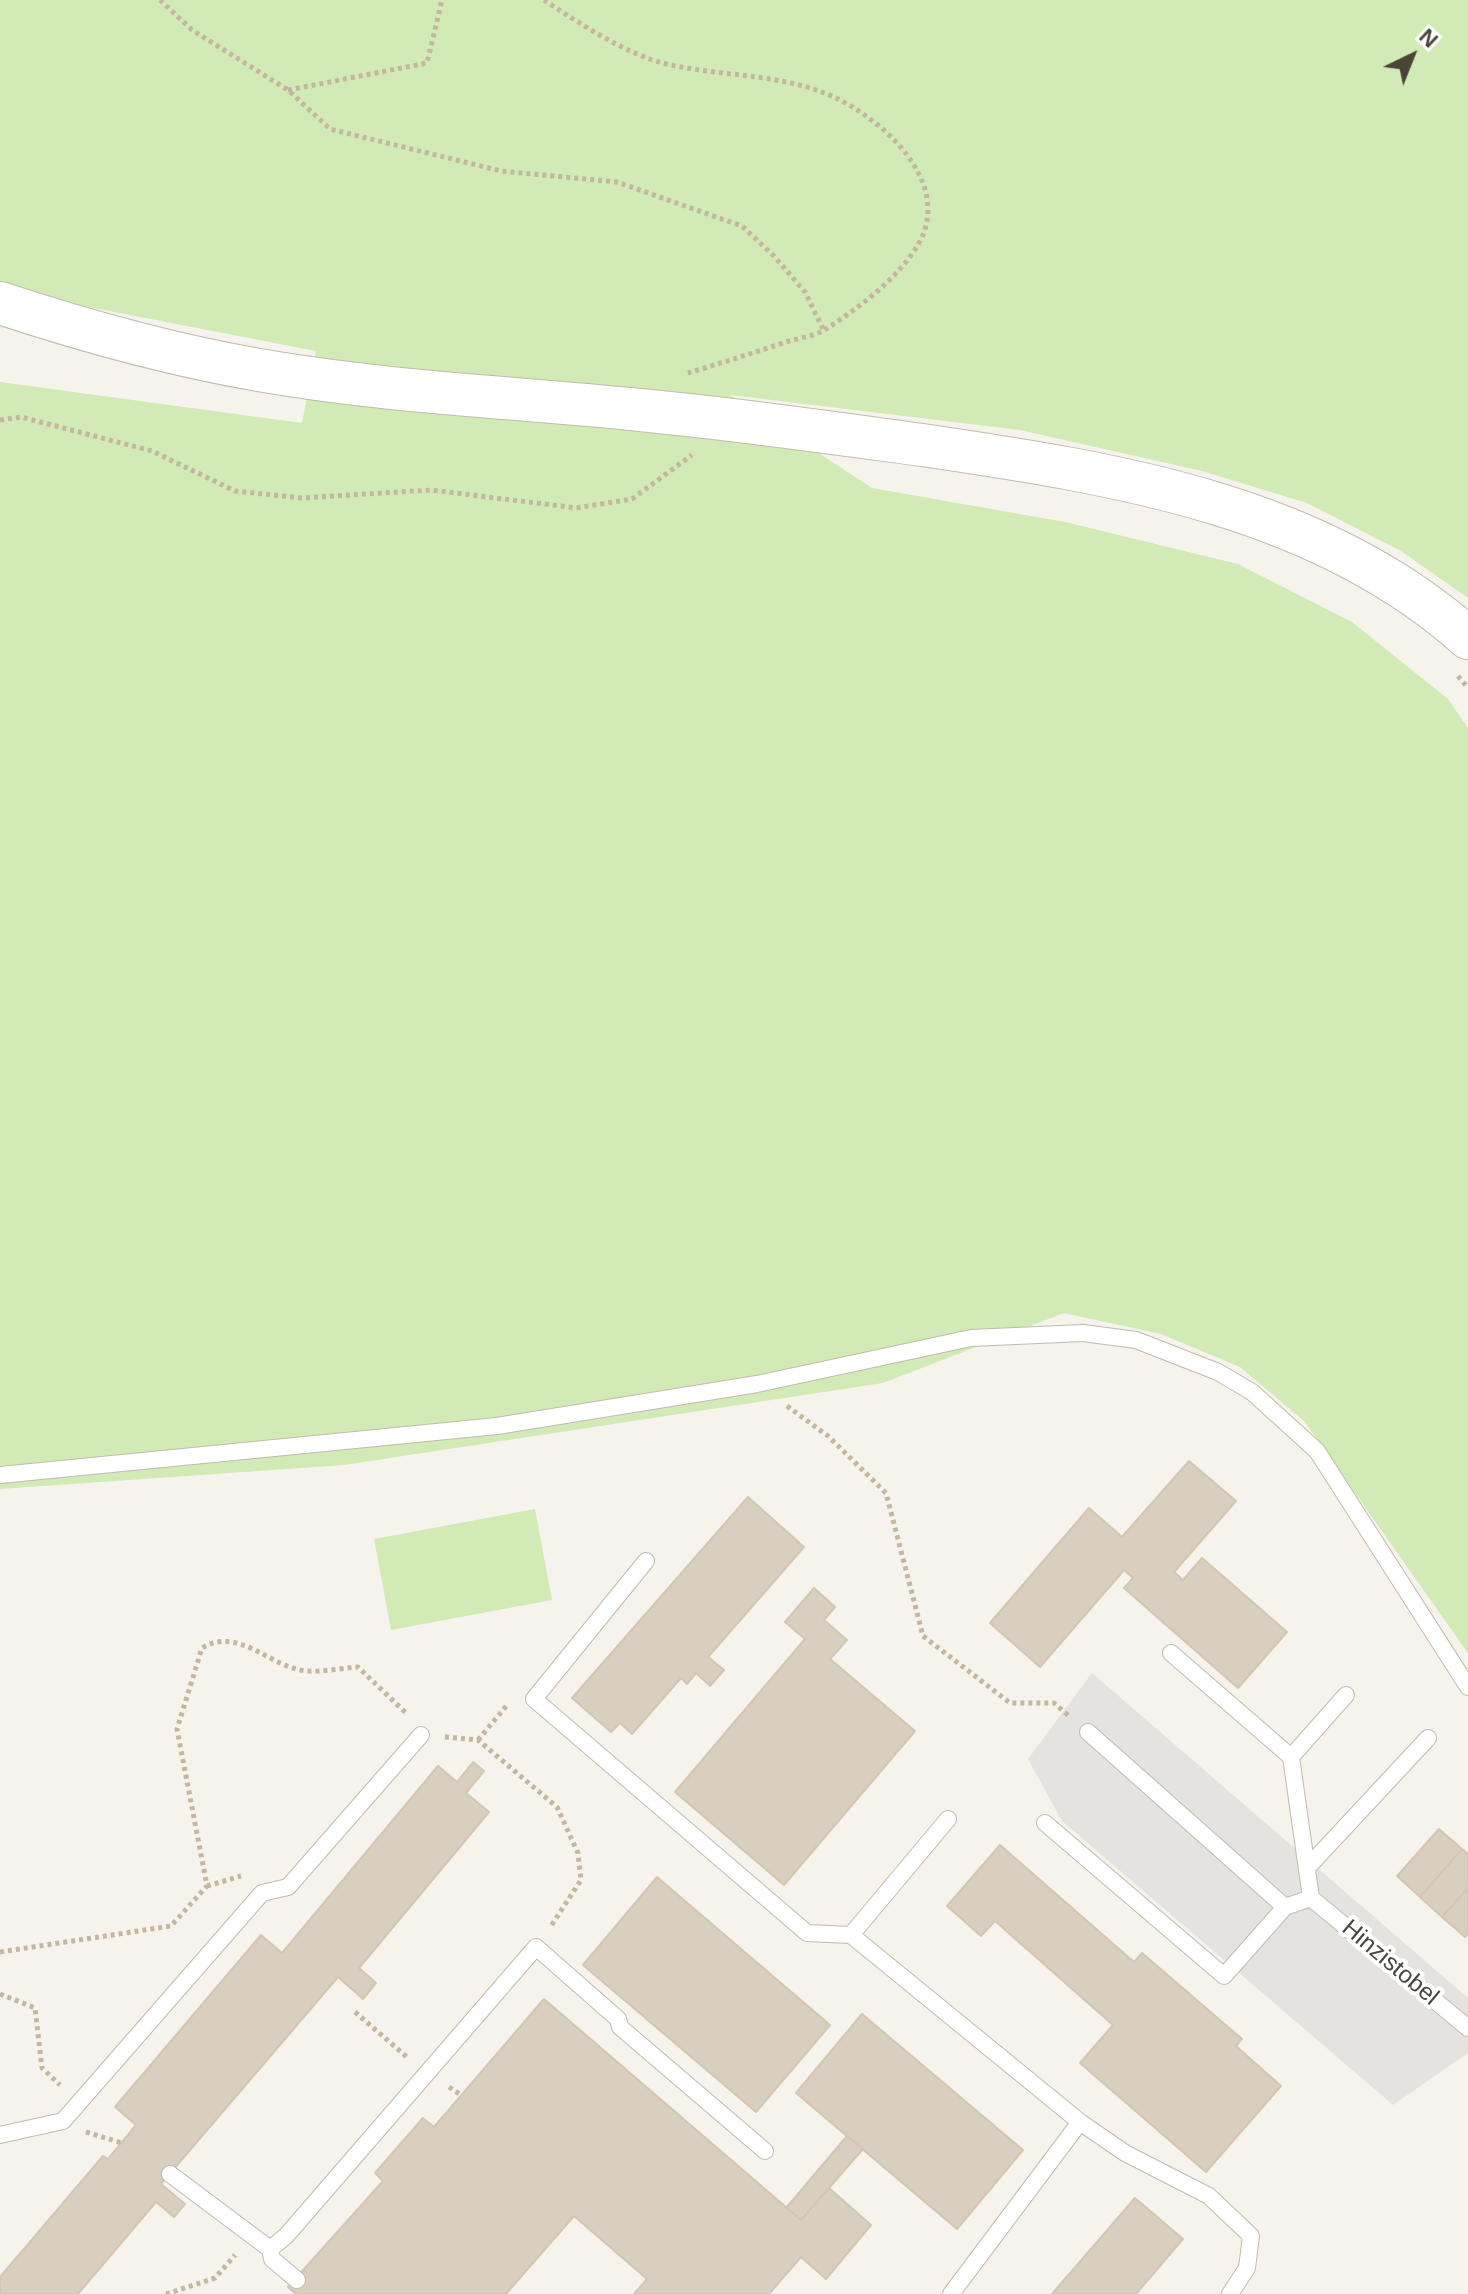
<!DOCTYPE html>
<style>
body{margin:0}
#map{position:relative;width:1468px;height:2294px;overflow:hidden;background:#f6f3ec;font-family:Arial,sans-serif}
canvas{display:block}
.north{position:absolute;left:1372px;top:16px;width:80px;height:80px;-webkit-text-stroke:6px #fff;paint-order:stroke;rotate:43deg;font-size:22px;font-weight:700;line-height:32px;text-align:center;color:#4b4439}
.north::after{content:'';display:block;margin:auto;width:28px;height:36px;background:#4b4439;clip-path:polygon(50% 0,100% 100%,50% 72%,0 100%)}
</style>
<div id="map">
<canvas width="1468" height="2294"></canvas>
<div class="north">N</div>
</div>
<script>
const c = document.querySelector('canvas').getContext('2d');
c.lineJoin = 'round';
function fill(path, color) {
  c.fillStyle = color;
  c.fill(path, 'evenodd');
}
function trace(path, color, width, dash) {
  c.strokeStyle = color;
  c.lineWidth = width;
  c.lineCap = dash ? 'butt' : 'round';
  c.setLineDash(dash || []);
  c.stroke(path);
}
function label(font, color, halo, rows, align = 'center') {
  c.font = font + ' Arial,sans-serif';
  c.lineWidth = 8;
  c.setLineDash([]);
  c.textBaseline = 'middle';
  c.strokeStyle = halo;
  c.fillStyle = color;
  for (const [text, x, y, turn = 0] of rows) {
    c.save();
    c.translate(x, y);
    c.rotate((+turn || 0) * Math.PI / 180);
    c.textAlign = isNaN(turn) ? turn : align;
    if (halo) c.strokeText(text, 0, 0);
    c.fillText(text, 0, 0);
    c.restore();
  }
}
fill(new Path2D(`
 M0 0H1468V598L1401 551 1307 503 1202 471 1020 430 730 395 872 488 1065 522 1238 564 1352 622 1448 699 1468 728V1653L1304 1421 1240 1367 1161 1334 1064 1313 883 1383 344 1465 0 1489V382L302 423 316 351 47 299 0 282Z
 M535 1509 552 1600 391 1630 374 1539Z`), '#d2eab5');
fill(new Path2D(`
 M1092 1673 1468 1998V2053L1393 2105 1062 1821 1028 1759Z`), '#e5e3e0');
const building = new Path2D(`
 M1189 1461 1236 1501 1174 1572 1183 1580 1202 1558 1287 1632 1238 1688 1124 1588 1133 1578 1124 1570 1040 1667 990 1623 1089 1508 1122 1537Z
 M748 1497 804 1547 708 1657 724 1670 710 1686 696 1673 687 1684 681 1678 632 1734 620 1723 611 1732 572 1698Z
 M814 1588 835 1607 824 1620 847 1640 830 1659 915 1731 784 1885 675 1792 805 1639 785 1622Z
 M473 1762 484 1771 466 1793 489 1812 359 1968 376 1983 363 1999 338 1977 161 2184 185 2204 174 2217 156 2202 78 2294H0V2277L103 2156 108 2159 136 2125 115 2107 261 1935 282 1953 438 1766 457 1782Z
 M1439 1829 1462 1849 1420 1897 1397 1876Z
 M1000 1845 1134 1962 1142 1953 1242 2039 1236 2046 1281 2086 1206 2172 1080 2063 1113 2025 995 1921 981 1936 947 1906Z
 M1462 1849 1468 1854V1888L1442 1917 1420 1897Z
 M657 1877 830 2025 756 2112 583 1965Z
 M1468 1888V1934L1465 1937 1442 1917Z
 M544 1999 801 2220 829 2188 871 2225 826 2279 801 2257 769 2294H634L647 2279 574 2216 506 2294H296L288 2287 383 2181 375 2173 423 2118 434 2127Z
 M862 2014 1023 2150 957 2229 796 2093Z
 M847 2136 863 2149 801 2220 786 2208Z
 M1135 2198 1183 2239 1136 2294H1052Z`);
fill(building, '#d8cfc1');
trace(building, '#d3c7b4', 2);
const service = new Path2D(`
 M0 1475 497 1426 757 1384 971 1338 1083 1333 1136 1340 1218 1372 1252 1392 1317 1451 1468 1687
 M646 1561 534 1699 807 1933 851 1935 1080 2122 951 2294
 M1171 1653 1291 1757 1311 1898
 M1088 1732 1285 1907
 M1291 1757 1346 1695
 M1045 1823 1224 1976 1285 1907 1311 1898
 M1307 1868 1428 1738
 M1311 1898 1468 2028
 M851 1935 948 1819
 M1080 2122 1125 2153 1209 2196 1251 2236 1247 2268 1230 2294
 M0 2135 63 2121 262 1893 288 1887 421 1735
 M170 2174 270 2249 272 2259 297 2280
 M270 2249 286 2236 536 1947 618 2019 620 2027 765 2151`);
const tertiary = new Path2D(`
 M0 303C85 331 171 355 259 370 385 392 513 397 640 410 736 419 833 433 929 446 1119 474 1320 506 1468 638`);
trace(service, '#c2bbae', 18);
trace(tertiary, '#c2bbae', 44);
trace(new Path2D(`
 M160 0 192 30 288 90 330 129 501 171 617 182 742 226 774 256 805 292 824 331
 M544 0C579 23 627 55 667 64 723 77 781 73 834 97 883 120 953 182 919 243 900 277 859 308 826 329 815 336 799 338 786 342 753 353 721 363 688 373
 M288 90 427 63 442 0
 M0 420 21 417 152 451 235 491 302 498 432 490 576 508 632 499 692 455
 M1458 676 1468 688
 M787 1406 828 1436 886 1493 923 1636 1010 1703H1054L1069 1716
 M445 1737 478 1740 557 1807 578 1853 581 1880 551 1926
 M478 1740 508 1704
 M207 1886 241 1876
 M0 1952 171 1926 207 1886 177 1729 202 1648C239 1625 271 1669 308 1671 324 1672 342 1668 358 1667L407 1714
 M0 1994 35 2008 42 2068 60 2085
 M355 2012 408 2058
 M449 2087 461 2095
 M86 2132 122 2143
 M166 2294 215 2278 235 2255`), '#c4b79f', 5, [4, 4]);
trace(service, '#fff', 16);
trace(tertiary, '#fff', 42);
label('24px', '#4b4439', '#fff', [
 ["Hinzistobel",1390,1963,40]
]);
</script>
